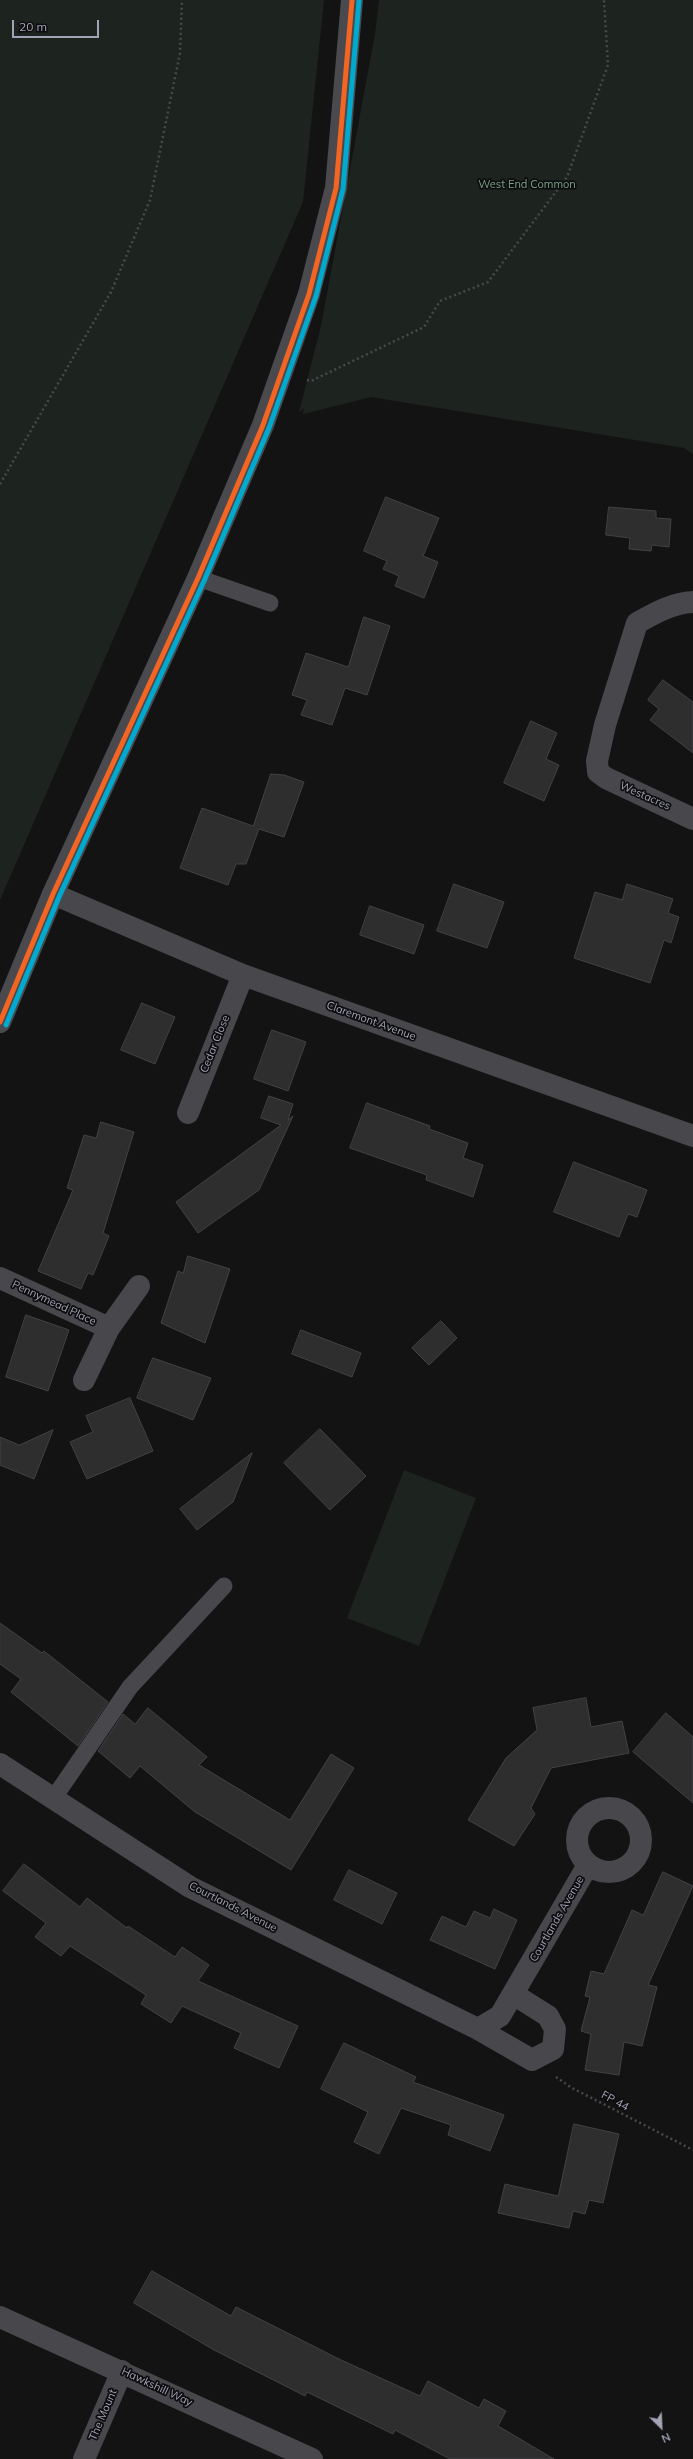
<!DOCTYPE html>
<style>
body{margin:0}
#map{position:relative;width:693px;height:2459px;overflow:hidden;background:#131313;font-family:Mulish,sans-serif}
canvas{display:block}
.north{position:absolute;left:641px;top:2407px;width:40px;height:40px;-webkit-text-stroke:3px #0d0d0f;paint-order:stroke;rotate:156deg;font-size:11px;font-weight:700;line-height:16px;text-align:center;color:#a2a3b5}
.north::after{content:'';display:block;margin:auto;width:14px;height:18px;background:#a2a3b5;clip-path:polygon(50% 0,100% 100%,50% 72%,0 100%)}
.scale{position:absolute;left:12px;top:20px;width:87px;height:18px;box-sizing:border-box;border:2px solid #a2a3b5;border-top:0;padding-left:5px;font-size:12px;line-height:14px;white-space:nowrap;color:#a2a3b5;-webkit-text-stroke:3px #0d0d0f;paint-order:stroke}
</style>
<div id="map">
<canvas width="693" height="2459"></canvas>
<div class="north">N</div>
<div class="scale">20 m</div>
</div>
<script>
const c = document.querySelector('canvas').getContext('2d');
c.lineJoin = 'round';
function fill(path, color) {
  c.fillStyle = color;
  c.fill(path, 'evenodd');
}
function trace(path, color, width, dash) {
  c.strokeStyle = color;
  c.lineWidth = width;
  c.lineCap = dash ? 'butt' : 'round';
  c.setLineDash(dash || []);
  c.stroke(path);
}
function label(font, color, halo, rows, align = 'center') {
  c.font = font + ' Mulish,sans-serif';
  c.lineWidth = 3.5;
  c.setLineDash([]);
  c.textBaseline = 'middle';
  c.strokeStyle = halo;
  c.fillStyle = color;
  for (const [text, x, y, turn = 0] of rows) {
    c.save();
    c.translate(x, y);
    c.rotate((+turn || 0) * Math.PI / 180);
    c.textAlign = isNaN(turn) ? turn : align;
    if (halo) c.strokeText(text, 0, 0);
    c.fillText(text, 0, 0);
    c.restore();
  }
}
fill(new Path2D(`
 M0 0H324L303 202 0 900Z
 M379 0H693V454L684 448 371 397 303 414 304 408 299 412 321 326 375 34Z
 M404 1470 476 1498 419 1646 347 1618Z`), '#1d241f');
const building = new Path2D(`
 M386 497 439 518 423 556 438 562 424 598 395 586 399 576 383 569 387 561 364 551Z
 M609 507 656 511V518L671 519 669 547 652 545 651 551 629 549 630 538 606 535Z
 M364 617 390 626 367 695 345 688 332 725 301 715 307 700 292 695 306 653 348 667Z
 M663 680 693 702V753L650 720 659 709 648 700Z
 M531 721 557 733 546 759 559 765 544 801 504 783Z
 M271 774 284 775 304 782 284 837 259 829 246 864H236L228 885 180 868 202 808 253 826Z
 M454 884 504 902 487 948 437 931Z
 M627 884 673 899 668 913 679 917 671 943 664 940 650 983 574 958 595 892 622 900Z
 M370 906 424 925 414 954 360 935Z
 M142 1003 175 1017 155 1064 121 1050Z
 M272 1030 306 1042 288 1091 254 1079Z
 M269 1096 293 1104 288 1120 293 1116 259 1190 198 1233 176 1202 281 1125 261 1118Z
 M367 1103 430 1126 429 1129 468 1143 463 1158 483 1165 473 1197 426 1180 427 1175 350 1148Z
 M101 1122 134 1132 103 1233 109 1236 93 1275 88 1273 81 1289 38 1271 73 1190 67 1188 84 1135 96 1138Z
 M574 1162 647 1190 637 1217 628 1214 619 1237 554 1212Z
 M188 1256 230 1269 205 1343 161 1323 178 1271 183 1273Z
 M26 1315 69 1330 48 1391 6 1377Z
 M441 1321 457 1338 429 1365 412 1348Z
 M301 1330 361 1353 352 1377 292 1354Z
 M153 1358 211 1378 193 1420 137 1398Z
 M130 1398 153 1451 87 1479 70 1442 93 1432 86 1416Z
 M320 1429 366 1476 330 1510 284 1463Z
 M53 1430 34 1479 0 1465V1437L19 1445Z
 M252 1453 233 1502 197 1530 180 1509Z
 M0 1623 42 1653 44 1651 108 1702 78 1746 11 1692 21 1679 0 1664Z
 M586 1698 591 1727 622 1721 629 1753 551 1768 531 1808 535 1814 514 1846 468 1820 506 1758 537 1730 533 1708Z
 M148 1708 207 1757 199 1765 290 1820 331 1754 354 1768 291 1870 195 1812 140 1766 130 1778 98 1751 123 1714 135 1724Z
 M666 1713 693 1737V1803L633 1752Z
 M24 1864 80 1907 87 1898 127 1928 128 1926 175 1957 182 1947 209 1965 198 1981 298 2026 279 2068 234 2048 241 2033 182 2006 171 2023 141 2004 146 1995 70 1946 61 1956 35 1937 46 1923 3 1891Z
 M349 1870 397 1893 382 1924 334 1900Z
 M663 1872 693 1886 648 1985 657 1987 642 2046 624 2042 619 2075 585 2070 591 2034 581 2031 590 1997 585 1996 591 1971 604 1974 632 1910 643 1915Z
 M494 1909 517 1920 495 1969 430 1940 442 1916 466 1927 474 1911 490 1918Z
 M344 2043 416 2077 413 2082 504 2115 490 2151 448 2135 451 2125 401 2108 379 2154 354 2142 368 2112 321 2089Z
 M574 2124 619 2134 603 2203 589 2200 585 2214 573 2211 569 2228 498 2213 505 2184 558 2196Z
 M152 2271 231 2316 236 2307 339 2359 420 2396 428 2381 479 2408 484 2399 506 2411 498 2426 554 2459H450L395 2430 393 2434 307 2392 305 2396 214 2350 134 2303Z`);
fill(building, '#2e2e2f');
trace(building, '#424247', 1);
trace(new Path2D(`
 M307 380 311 381 424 327 440 301 488 282 567 177 608 65 604 0
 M0 484 111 292 150 200 180 53 182 0
 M556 2077 572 2088 693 2150`), '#48494e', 2.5, [2, 3]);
trace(new Path2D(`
 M198 578 270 603
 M53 1799 130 1687 224 1586`), '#47474c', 17);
trace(new Path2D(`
 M693 602C672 603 655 613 637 623L605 725 597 761 598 772 606 778 693 819
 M53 894 243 975 693 1136
 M188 1113 243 975
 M0 1278 109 1328
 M84 1380 109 1328 139 1286
 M0 1764 190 1887 478 2029 532 2060 553 2049 555 2029 548 2016 513 1994
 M577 1840a32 32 0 1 1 64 0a32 32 0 1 1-64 0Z
 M478 2029 500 2016 588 1865
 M0 2317 312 2459
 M84 2459 122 2371`), '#47474c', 22);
trace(new Path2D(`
 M0 1022 53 894 198 578 263 425 309 294 336 188 352 0`), '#49494e', 22);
trace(new Path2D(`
 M0 1022 53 894 198 578 263 425 309 294 336 188 352 0`), '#f26522', 5);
trace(new Path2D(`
 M6 1025 59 897 204 581 269 428 316 296 343 189 359 1`), '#00a9ce', 5);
label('11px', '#78a285', '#0d0d0f', [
 ["West End Common",527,185]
]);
label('11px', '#a2a3b5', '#0d0d0f', [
 ["Westacres",645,796,24],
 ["Claremont Avenue",371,1021,20],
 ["Cedar Close",215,1044,-68],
 ["Pennymead Place",54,1303,25],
 ["Courtlands Avenue",233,1907,27],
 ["Courtlands Avenue",557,1919,-60],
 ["FP 44",615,2101,28],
 ["Hawkshill Way",157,2387,25],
 ["The Mount",103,2415,-67]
]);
</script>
